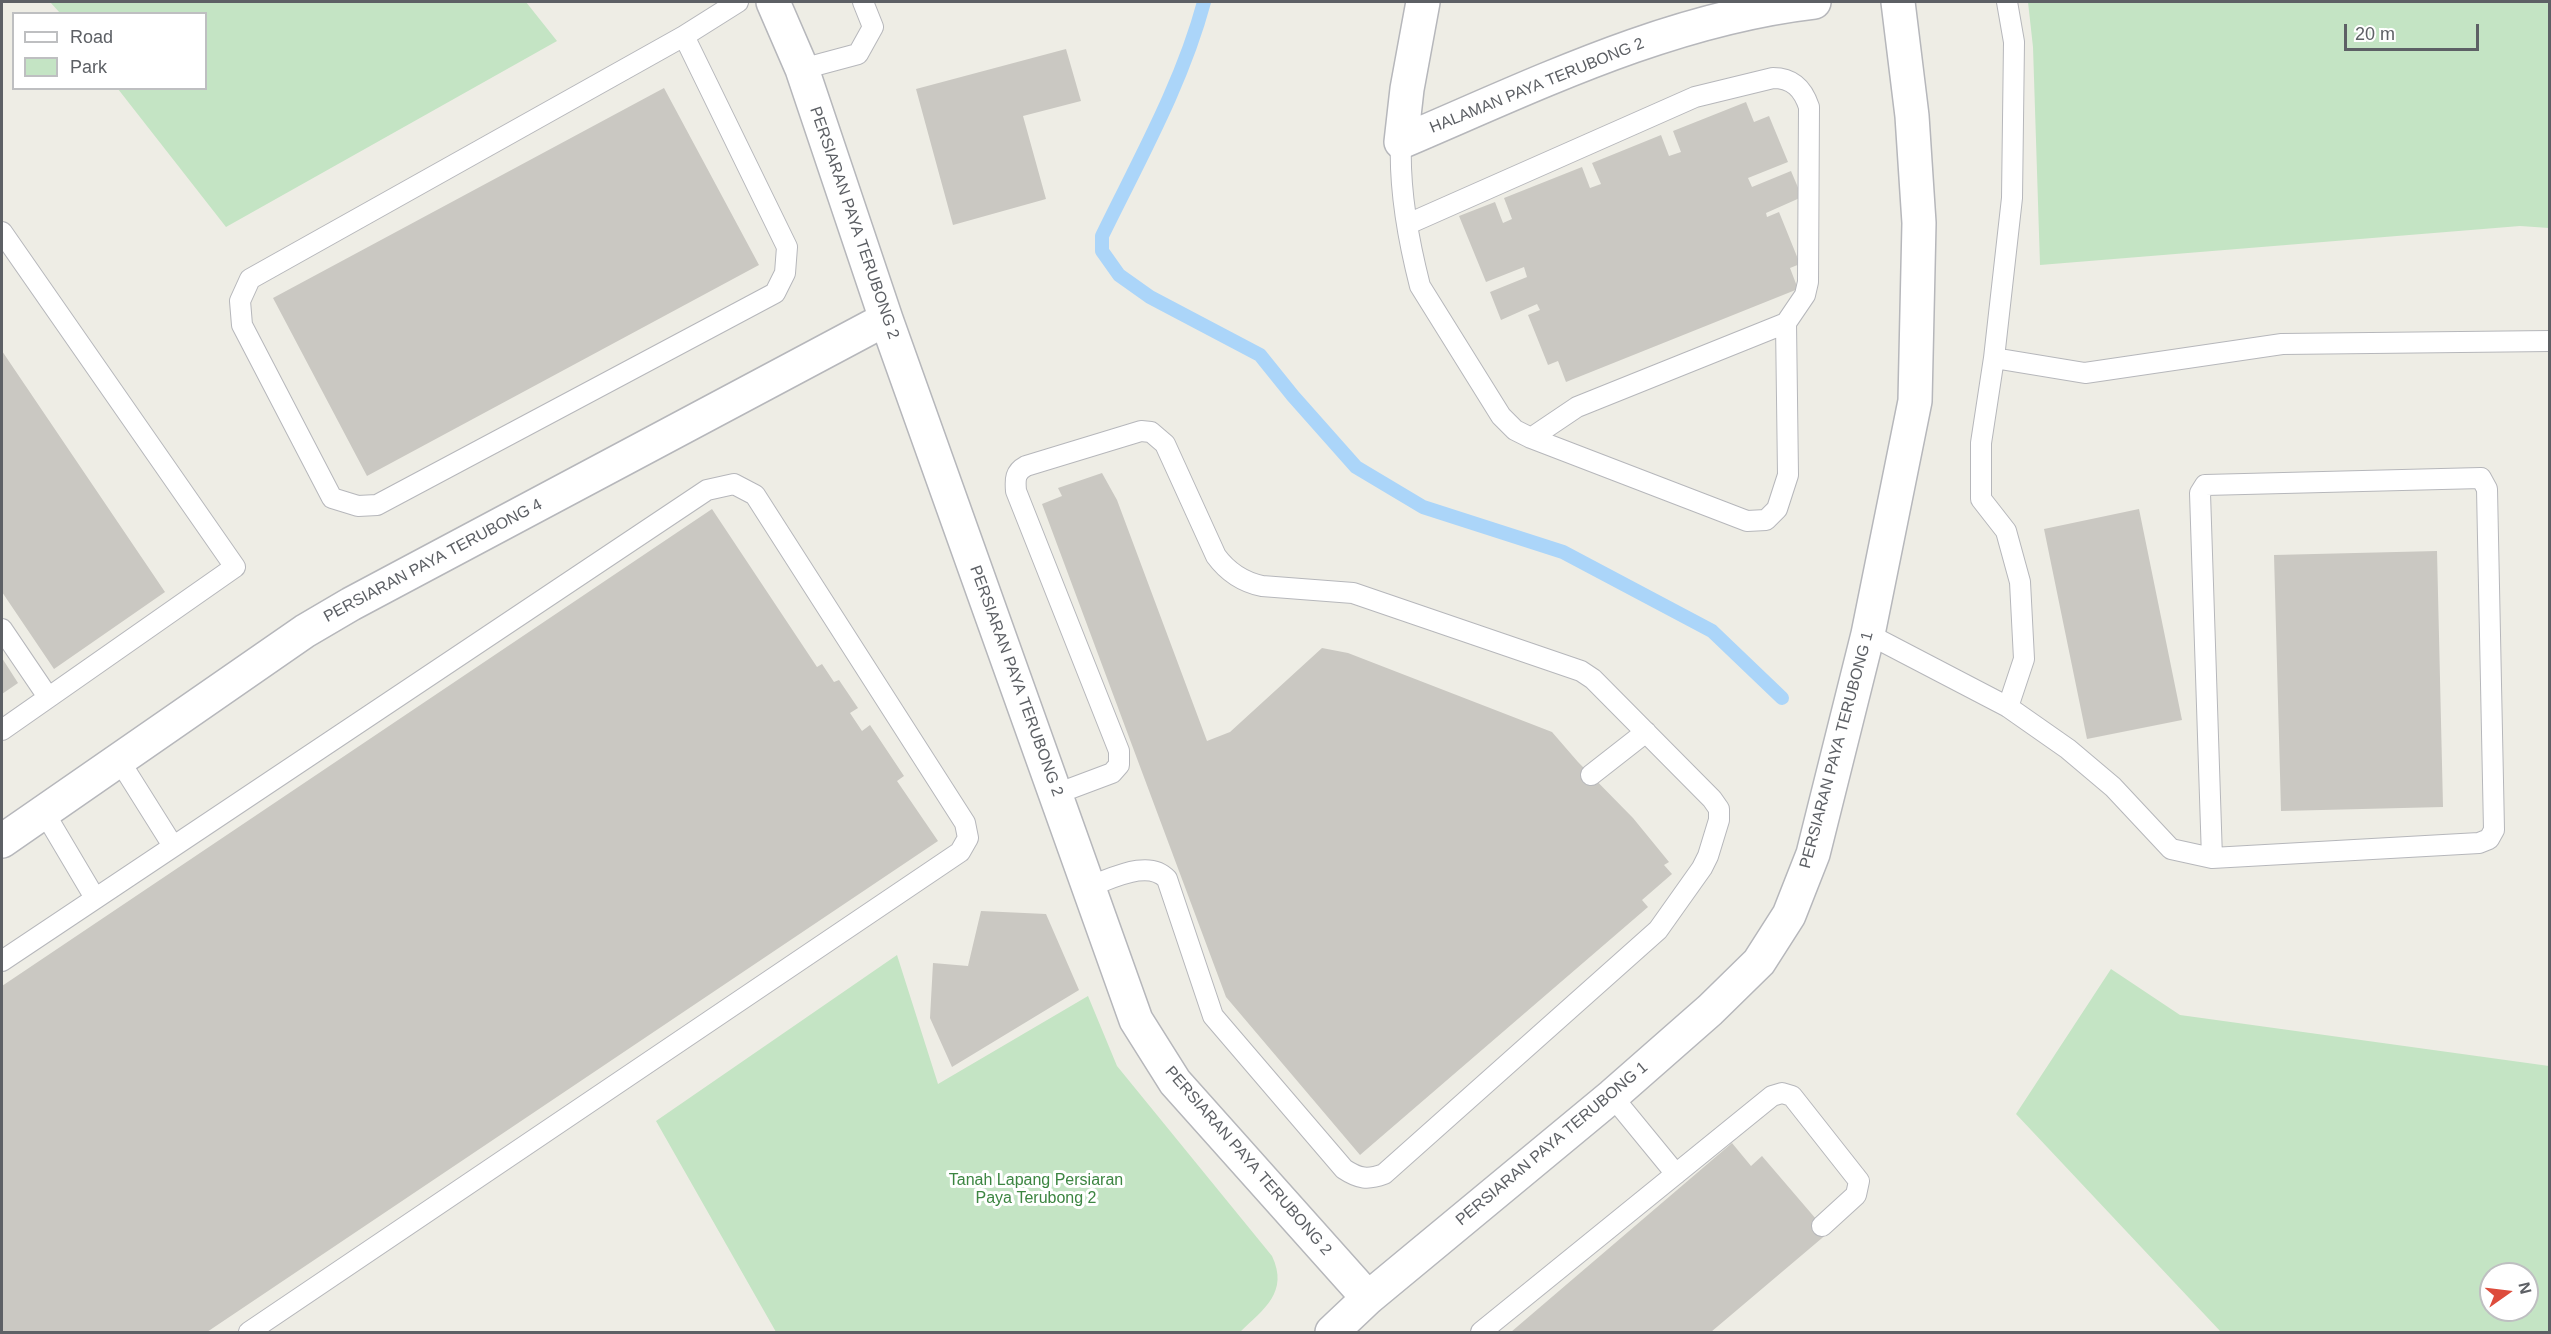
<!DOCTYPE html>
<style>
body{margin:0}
#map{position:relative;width:2551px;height:1334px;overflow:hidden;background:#eeede5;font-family:Arial,sans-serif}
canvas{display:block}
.frame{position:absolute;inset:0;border:3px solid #5d6065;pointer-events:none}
.legend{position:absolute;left:12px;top:12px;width:195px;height:78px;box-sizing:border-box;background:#fff;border:2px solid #bebfc1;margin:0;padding:8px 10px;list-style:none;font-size:18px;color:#5d6065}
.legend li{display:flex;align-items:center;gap:12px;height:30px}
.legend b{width:30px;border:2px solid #bebfc1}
.north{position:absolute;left:2479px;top:1262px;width:60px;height:60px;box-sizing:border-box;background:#fff;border:2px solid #bebfc1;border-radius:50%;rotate:76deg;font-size:16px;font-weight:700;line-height:24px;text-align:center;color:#5d6065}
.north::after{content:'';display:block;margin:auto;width:21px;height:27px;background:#dd4c3c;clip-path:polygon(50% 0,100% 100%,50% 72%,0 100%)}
.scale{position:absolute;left:2344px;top:24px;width:135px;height:27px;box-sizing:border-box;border:3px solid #5d6065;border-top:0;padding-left:8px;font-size:18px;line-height:21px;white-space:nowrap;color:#5d6065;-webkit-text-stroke:4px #fff;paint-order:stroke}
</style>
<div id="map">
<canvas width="2551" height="1334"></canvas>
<div class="frame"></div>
<ul class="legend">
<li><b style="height:8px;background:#fff"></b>Road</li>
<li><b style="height:16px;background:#c4e4c4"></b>Park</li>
</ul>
<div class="north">N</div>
<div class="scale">20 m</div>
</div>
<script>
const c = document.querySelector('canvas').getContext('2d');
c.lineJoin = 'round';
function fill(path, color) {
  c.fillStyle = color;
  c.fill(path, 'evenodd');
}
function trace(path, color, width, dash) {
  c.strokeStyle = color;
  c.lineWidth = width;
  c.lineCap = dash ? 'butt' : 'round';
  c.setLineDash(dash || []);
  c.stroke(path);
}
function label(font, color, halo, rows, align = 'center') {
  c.font = font + ' Arial,sans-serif';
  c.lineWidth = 6;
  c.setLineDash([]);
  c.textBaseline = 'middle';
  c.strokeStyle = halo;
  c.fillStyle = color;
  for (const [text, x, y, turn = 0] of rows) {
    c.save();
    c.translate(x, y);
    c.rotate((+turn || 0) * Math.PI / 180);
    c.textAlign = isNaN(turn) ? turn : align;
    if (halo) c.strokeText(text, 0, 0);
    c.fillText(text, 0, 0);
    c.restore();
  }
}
fill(new Path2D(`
 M50 2H526L557 41 226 227 118 89 206 88V14L60 13Z
 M2028 2H2549V228L2520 226 2040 265 2033 47Z
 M897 955 938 1084 1088 996 1117 1066 1272 1256C1289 1292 1264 1309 1240 1332H776L656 1121Z
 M2111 969 2180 1015 2549 1066V1332H2221L2016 1114ZM2491 1274H2527V1310H2491Z`), '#c4e4c4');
trace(new Path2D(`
 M1204 2C1182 84 1139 160 1102 236V251L1119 275 1150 297 1260 355 1293 396 1356 467 1423 507 1563 552 1712 631 1782 698`), '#abd5f9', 14);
fill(new Path2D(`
 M1066 49 1081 101 1023 116 1046 199 953 225 916 89Z
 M664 88 759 265 367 476 273 298Z
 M1746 102 1754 122 1769 116 1788 162 1748 178 1752 187 1791 171 1802 197 1766 213 1767 217 1779 212 1800 264 1790 268 1798 289 1566 382 1558 361 1548 365 1528 315 1540 310 1537 304 1501 320 1490 292 1527 277 1524 267 1486 282 1459 216 1495 202 1503 223 1512 219 1504 198 1582 167 1590 188 1601 184 1592 163 1661 135 1669 156 1681 152 1673 131Z
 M2 351 165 592 54 669 2 592Z
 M1102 473 1117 500 1207 741 1230 732 1322 648 1348 653 1552 732 1578 762 1633 818 1669 862 1664 865 1672 874 1642 900 1648 907 1360 1155 1226 997 1042 504 1062 496 1058 488Z
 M712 509 817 667 822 664 834 682 839 680 858 708 850 713 862 731 870 725 904 776 897 781 938 841 207 1332H2V986Z
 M2139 509 2182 720 2087 739 2044 529Z
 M2437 551 2443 807 2281 811 2274 555Z
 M2 658 18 683 2 694Z
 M981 911 1046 914 1079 990 952 1067 930 1018 933 963 968 966Z
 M1732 1143 1751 1166 1762 1156 1828 1233 1711 1332H1511Z`), '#cac8c2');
const lane = new Path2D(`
 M2007 2 2014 42 2012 198 1994 358 1981 443V499L2006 531 2020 582 2024 659 2008 707
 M684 36 787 247 785 273 775 293 377 505 358 506 332 498 242 325 240 301 250 279Z
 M684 36 738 2
 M802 69 858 54 873 27 863 2
 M1401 142C1399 191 1408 239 1420 286L1501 416 1515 430 1531 438 1747 521 1766 520 1777 509 1788 475 1786 323
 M1408 224 1695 97 1773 78C1793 78 1803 89 1809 107L1808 282 1805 295 1786 323 1577 407 1531 438
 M2 232 235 567 2 730
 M1994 358 2085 373 2282 344 2550 341
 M2481 478 2487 489 2494 830 2489 839 2479 843 2212 858 2200 493 2205 485Z
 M2 629 48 697
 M1868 634 2008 707 2068 749 2113 787 2171 849 2212 858
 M119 760 173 846
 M1591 775 1646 732
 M1056 794 1112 773 1119 765V751L1016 491C1015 479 1015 472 1026 466L1141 431 1151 432 1165 444 1216 556C1227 571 1243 582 1262 586L1353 593 1581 671 1593 679 1712 799 1719 809V820L1708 856 1702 868 1658 930 1384 1174C1368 1180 1359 1179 1344 1169L1213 1016 1167 879C1148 858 1110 880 1087 887
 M44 812 95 898
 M2 961 707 490 734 484 755 495 965 823 968 838 960 852 249 1332
 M1612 1096 1676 1174
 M1481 1332 1772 1096 1782 1093 1792 1096 1859 1181 1856 1195 1822 1226`);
const street = new Path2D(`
 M773 2 802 69 886 319 1136 1020 1175 1082 1368 1298
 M1423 2 1407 89 1401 142C1535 85 1668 19 1814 2
 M2 841 305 631 351 604 886 319
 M1332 1332 1368 1298 1612 1096 1710 1010 1759 962 1789 915 1813 854 1868 634 1915 401 1919 223 1912 116 1898 2`);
trace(lane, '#b6b7bb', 22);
trace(street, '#b6b7bb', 36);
trace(lane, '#fff', 20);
trace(street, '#fff', 33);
label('16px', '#5d6065', '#fff', [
 ["HALAMAN PAYA TERUBONG 2",1537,86,-22],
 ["PERSIARAN PAYA TERUBONG 2",854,223,71],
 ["PERSIARAN PAYA TERUBONG 4",433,561,-28],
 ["PERSIARAN PAYA TERUBONG 2",1016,681,70],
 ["PERSIARAN PAYA TERUBONG 1",1837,750,-75],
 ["PERSIARAN PAYA TERUBONG 1",1552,1144,-40],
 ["PERSIARAN PAYA TERUBONG 2",1248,1161,49]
]);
label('16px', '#3c8541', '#fff', [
 ["Tanah Lapang Persiaran",1036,1181],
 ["Paya Terubong 2",1036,1199]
]);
</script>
